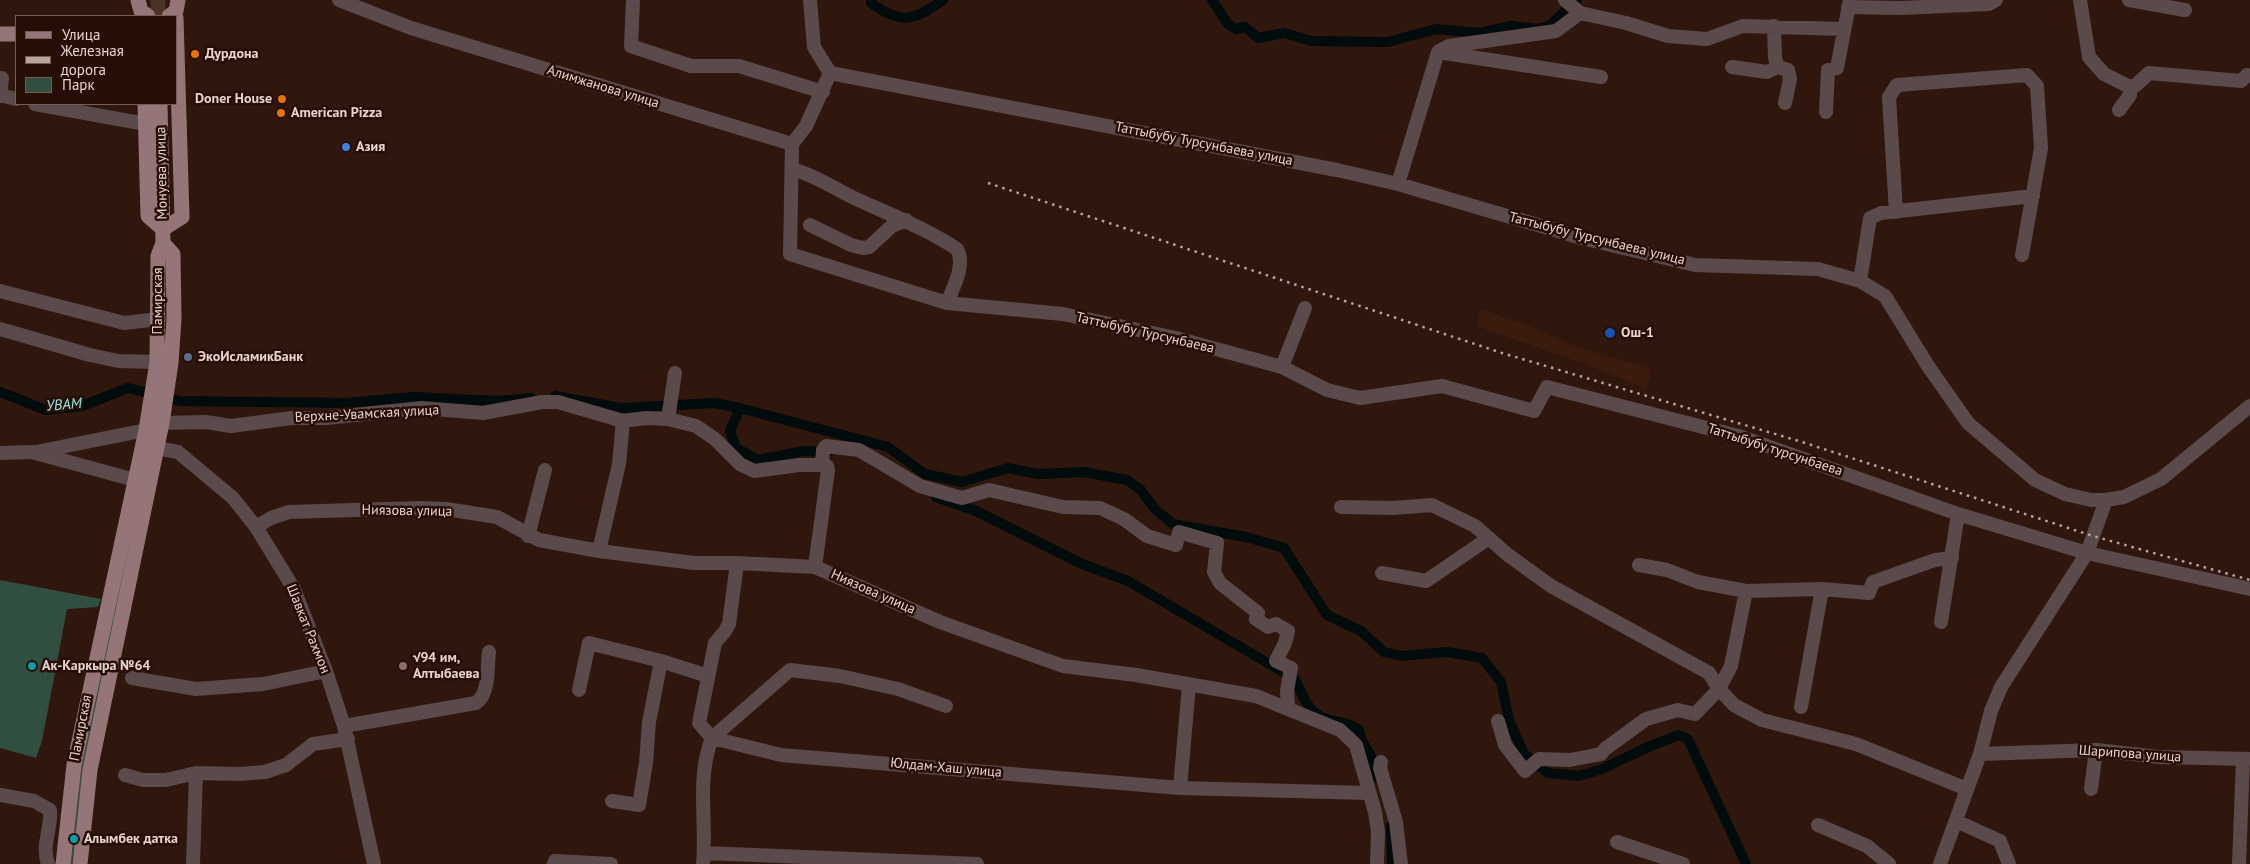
<!DOCTYPE html>
<meta charset="utf-8">
<style>
body{margin:0}
#map{position:relative;width:2250px;height:864px;overflow:hidden;background:#30170d;font-family:"PT Sans",sans-serif}
canvas{display:block}
.legend{position:absolute;left:15px;top:15px;width:162px;height:90px;box-sizing:border-box;background:#260e05;border:1px solid #735d55;margin:0;padding:6px 9px;list-style:none;font-size:15px;color:#e6d4cd}
.legend li{display:flex;align-items:center;gap:10px;height:25px}
.legend b{width:25px;border:1px solid #735d55}
</style>
<div id="map">
<canvas width="2250" height="864"></canvas>
<ul class="legend">
<li><b style="height:6px;background:#967579"></b>Улица</li>
<li><b style="height:6px;background:#b9a59d"></b>Железная дорога</li>
<li><b style="height:14px;background:#304f41"></b>Парк</li>
</ul>
</div>
<script>
const c = document.querySelector('canvas').getContext('2d');
c.lineJoin = 'round';
function fill(path, color) {
  c.fillStyle = color;
  c.fill(path, 'evenodd');
}
function trace(path, color, width, dash) {
  c.strokeStyle = color;
  c.lineWidth = width;
  c.lineCap = dash ? 'butt' : 'round';
  c.setLineDash(dash || []);
  c.stroke(path);
}
function label(font, color, halo, rows, align = 'center') {
  c.font = font + ' "PT Sans",sans-serif';
  c.lineWidth = 5;
  c.setLineDash([]);
  c.textBaseline = 'middle';
  c.strokeStyle = halo;
  c.fillStyle = color;
  for (const [text, x, y, turn = 0] of rows) {
    c.save();
    c.translate(x, y);
    c.rotate((+turn || 0) * Math.PI / 180);
    c.textAlign = isNaN(turn) ? turn : align;
    if (halo) c.strokeText(text, 0, 0);
    c.fillText(text, 0, 0);
    c.restore();
  }
}
fill(new Path2D(`
 M1481 309 1529 326 1573 345 1652 370 1646 389 1588 365 1476 326Z`), '#3b1b0e');
fill(new Path2D(`
 M133 512 137 513 84 771 72 864H68L78 770Z
 M0 580 101 599 98 607 67 609 42 741 36 758 0 748Z`), '#304f41');
trace(new Path2D(`
 M871 0V3C901 25 914 21 943 0
 M1212 0 1228 24 1236 29 1245 27 1258 38 1284 33 1311 41 1388 42 1436 29 1480 33 1511 26 1537 29 1549 26 1577 0
 M0 392 46 410 82 406 128 388 180 401 346 403 414 397 498 401 531 398
 M555 396 621 408 715 403 740 408 888 447 925 474 962 482 1008 468 1038 474 1084 472 1127 480 1140 489 1155 509 1173 524 1246 537 1284 548 1327 615 1361 631 1384 652 1401 656 1447 652 1482 658 1501 682 1509 720 1524 754 1548 773 1579 776 1602 769 1648 747 1679 735 1688 739 1746 864
 M740 408 730 431 736 448 758 460 804 451 828 452
 M936 497 976 511 1082 564 1128 581 1295 679C1302 694 1307 710 1322 717 1335 723 1347 721 1359 730L1362 741 1370 754 1377 778
 M1391 826 1392 864`), '#000b0b', 10);
trace(new Path2D(`
 M158 0V16`), '#4b332a', 15, [15, 8]);
trace(new Path2D(`
 M339 0 411 28 792 144 806 126 830 73
 M633 0 631 46 691 66H739L823 92
 M810 0 814 47 830 73
 M1565 0 1580 13 1626 23 1668 36 1707 39 1743 26 1844 29
 M2080 0 2089 57 2104 74 2130 87
 M2129 0 2185 10
 M1848 7 1900 8 1989 4 1996 0
 M1774 26 1775 58 1778 67 1788 70 1790 79 1785 103
 M1439 51 1449 46 1556 31 1580 13
 M1732 67 1767 72 1778 67
 M830 73 1337 170 1398 184 1582 238 1695 265 1818 269 1860 281 1885 296 1928 366 1968 423 2035 480 2065 494 2091 500H2106L2124 497 2161 479 2250 406
 M0 95 16 99
 M0 96 2 78
 M35 104 146 124
 M2119 110 2130 95V87L2136 85 2149 73 2241 81 2247 75 2250 76
 M1826 112 1828 70 1837 68 1850 0
 M792 144 790 254 947 303 1063 314 1176 338 1282 367 1327 390 1360 398 1442 386 1534 411 1547 387 1742 437 1958 514 2087 553 2250 589
 M792 169C815 175 833 188 854 198 889 214 925 228 957 249 966 264 953 288 947 303
 M1398 184 1438 52 1601 77
 M1896 212 1889 97 1897 85 2027 75 2037 86 2041 148 2022 255
 M810 225 851 245 863 248 869 247 892 226 906 220
 M1860 281 1870 218 1881 213 2033 196
 M0 291 124 323 159 319
 M0 329 90 355 118 361 157 362
 M1282 367 1305 308
 M668 419 675 373
 M162 423 206 422 231 426 292 418H326L422 408 483 413 542 402H558L623 421 646 418 668 419 696 426 715 439 740 464 754 471 799 465H822
 M157 448 178 452 233 498 256 527 294 589 326 671 344 726 374 864
 M36 452 146 430
 M0 453 32 452 135 480
 M822 465 823 450 826 446 859 450 920 486 962 498 989 490 1063 507 1100 508 1124 519 1147 536 1176 545 1179 532 1217 543 1214 572 1220 583 1258 613 1256 619 1268 627 1276 624 1288 631 1285 643 1276 661 1291 668 1287 691 1288 707
 M1341 507 1393 508 1432 505 1475 526 1508 555 1551 586 1709 673 1719 689 1734 705 1762 720 1856 744 1967 789
 M256 527 271 518 289 512 420 508 446 509 497 517 539 540 599 551 694 563H737L815 567 940 622 1063 666 1136 675 1256 696 1340 730 1356 745 1375 812 1378 832 1377 864
 M528 536 545 470
 M599 551 619 464 623 421
 M737 563 729 624 725 631 715 643 699 723 712 738 781 755 1180 788 1368 793
 M1639 565 1667 570 1698 582 1746 591 1822 589 1869 593 1873 582 1935 560 1952 558
 M815 567 828 470 827 466 822 465
 M1382 573 1426 581 1489 538
 M1941 622 1958 514
 M132 678 196 689 263 684 326 671
 M579 690 589 643 661 661 708 676
 M1801 707 1822 589
 M1498 721 1505 745 1525 771 1539 759 1570 760 1601 754 1605 749 1646 719 1678 710 1695 714 1719 689 1731 666 1746 591
 M344 726 476 703C490 693 487 667 489 652
 M1980 754 2096 750 2159 757 2250 759
 M1381 762 1380 768 1396 822 1401 864
 M125 775 143 780H166L196 773 240 774 265 772 286 765 313 744 348 739
 M1180 788 1189 685
 M2091 789 2096 750
 M0 795 34 801 50 810C52 828 41 846 48 864
 M612 801 639 805 646 763 649 722 661 661
 M1956 821 2000 841 2009 864
 M1818 825 1867 846 1889 864
 M1617 842 1683 864
 M704 853 977 864
 M193 864 196 773
 M554 864 555 861 611 864
 M703 864C707 821 696 780 712 738L790 670 840 676 898 689 946 706
 M1940 864 1980 754 1991 711 2001 687 2087 553 2106 500
 M2239 864 2243 759`), '#5b4a4c', 14);
trace(new Path2D(`
 M138 0 141 11 148 16
 M169 16 176 11 178 0
 M0 34H16
 M145 104 148 216 163 229
 M163 229 182 217 176 18
 M63 864 74 765 146 430 157 362 158 256 163 243 160 104
 M80 864 90 770 162 423 171 363 174 319 173 254 163 243`), '#967579', 15);
trace(new Path2D(`
 M988 183 1502 353 1802 442 2093 536 2250 580`), '#b9a59d', 2.5, [2.5, 5]);
for (const [x, y, r, color] of [
 [195,54,5,"#e8710a"],
 [282,99,5,"#e8710a"],
 [281,113,5,"#e8710a"],
 [346,147,5,"#3f7fe0"],
 [1610,333,6,"#1a4fb4"],
 [188,357,5,"#5c6f8a"],
 [32,666,5,"#0f9aa8"],
 [403,666,5,"#8d6e63"],
 [74,839,5,"#0f9aa8"]
]) {
  const dot = new Path2D();
  dot.arc(x, y, r, 0, 2 * Math.PI);
  c.fillStyle = color;
  c.fill(dot);
  trace(dot, '#260e05', 2);
}
label('bold 14px', '#e6d4cd', '#260e05', [
 ["Дурдона",205,54],
 ["Doner House",272,99,"right"],
 ["American Pizza",291,113],
 ["Азия",356,147],
 ["Ош-1",1621,333],
 ["ЭкоИсламикБанк",198,357],
 ["√94 им,",413,658],
 ["Алтыбаева",413,674],
 ["Ак-Каркыра №64",42,666],
 ["Алымбек датка",84,839]
], 'left');
label('14px', '#e6d4cd', '#260e05', [
 ["Алимжанова улица",603,87,17],
 ["Таттыбубу Турсунбаева улица",1204,144,11],
 ["Монуева улица",162,173,-91],
 ["Таттыбубу Турсунбаева улица",1597,239,14],
 ["Памирская",158,301,-90],
 ["Таттыбубу Турсунбаева",1145,333,13],
 ["Верхне-Увамская улица",367,414,-3],
 ["Таттыбубу турсунбаева",1775,450,18],
 ["Ниязова улица",407,511,1],
 ["Ниязова улица",873,592,24],
 ["Шавкат Рахмон",308,629,68],
 ["Памирская",81,728,-79],
 ["Шарипова улица",2130,754,4],
 ["Юлдам-Хаш улица",946,768,5]
]);
label('italic 15px', '#95e6e5', '#260e05', [
 ["УВАМ",64,405,-5]
]);
</script>
